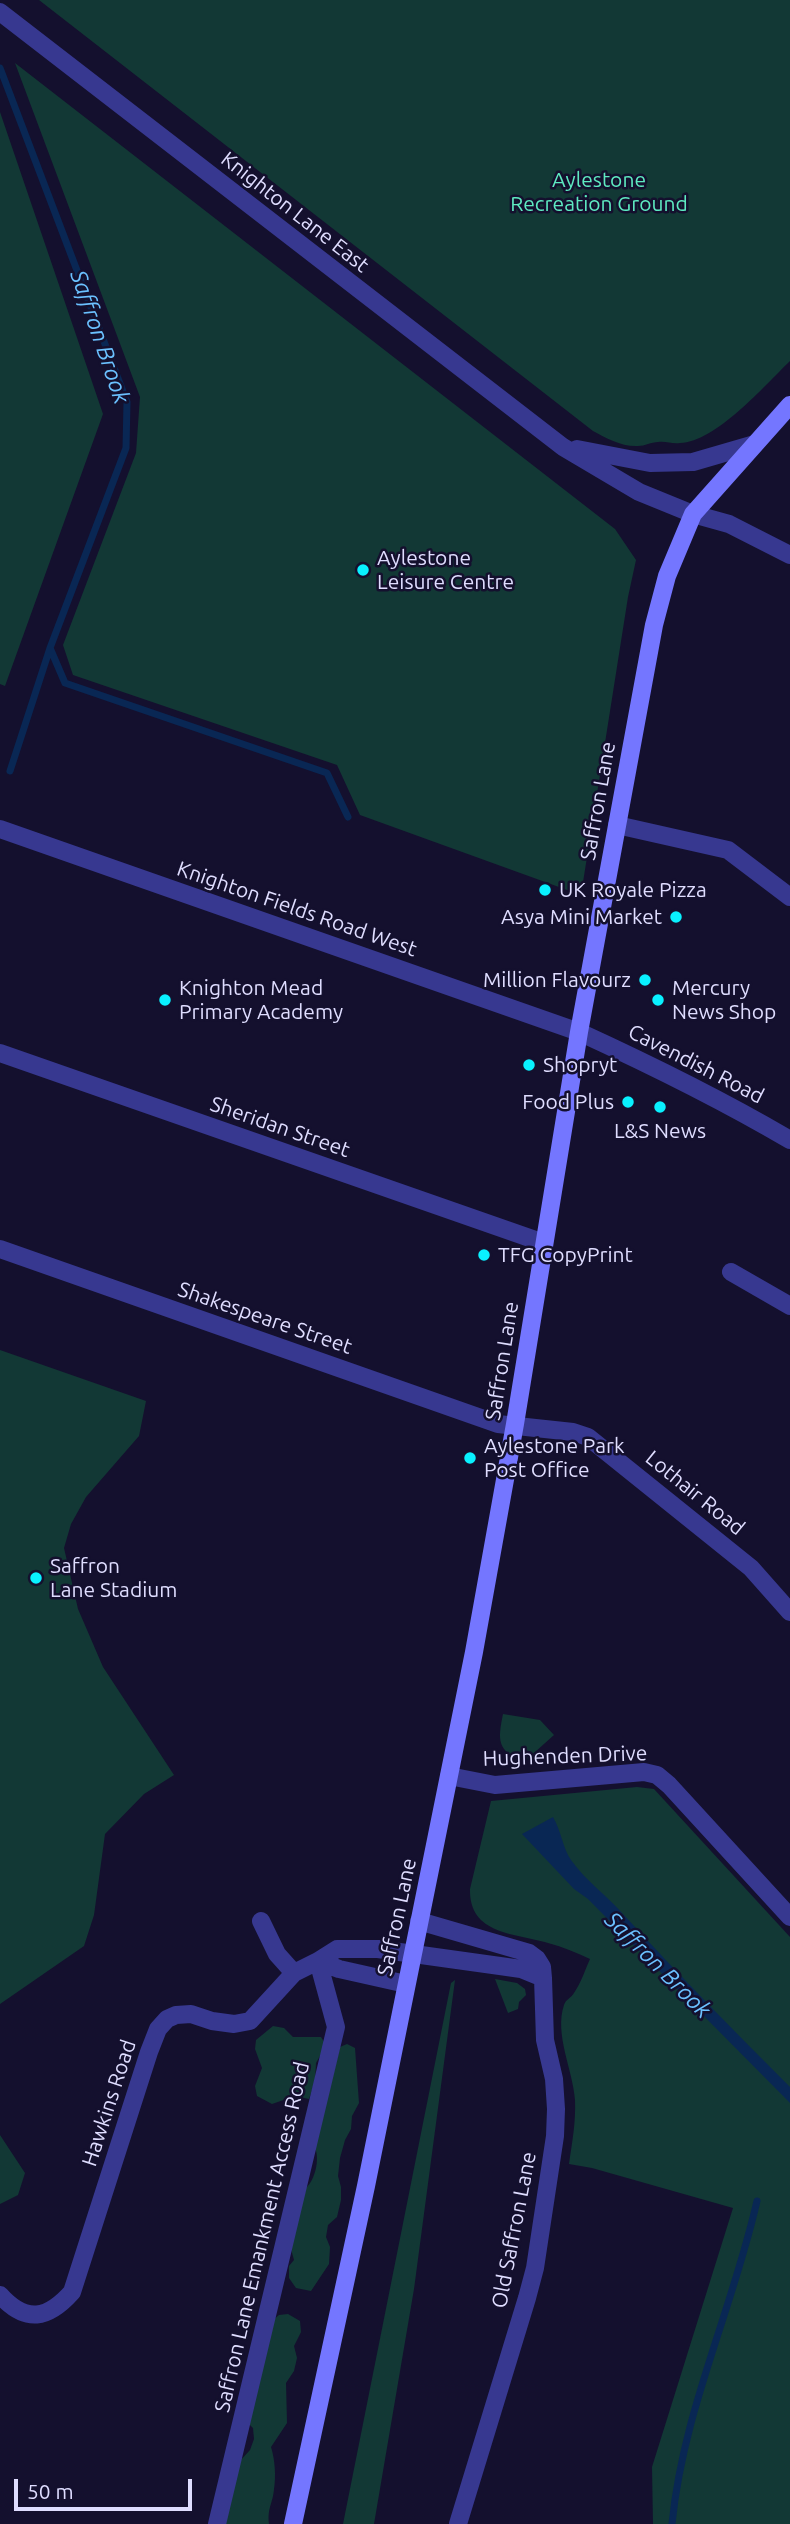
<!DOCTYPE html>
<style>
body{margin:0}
#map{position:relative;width:790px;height:2524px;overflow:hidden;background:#14102e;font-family:Ubuntu,sans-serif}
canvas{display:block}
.scale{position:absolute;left:14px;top:2479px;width:178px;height:32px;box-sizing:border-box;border:4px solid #dfddff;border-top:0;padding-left:9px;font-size:21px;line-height:24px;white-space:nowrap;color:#dfddff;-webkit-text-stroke:5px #14102e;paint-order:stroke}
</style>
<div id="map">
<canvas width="790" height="2524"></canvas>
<div class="scale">50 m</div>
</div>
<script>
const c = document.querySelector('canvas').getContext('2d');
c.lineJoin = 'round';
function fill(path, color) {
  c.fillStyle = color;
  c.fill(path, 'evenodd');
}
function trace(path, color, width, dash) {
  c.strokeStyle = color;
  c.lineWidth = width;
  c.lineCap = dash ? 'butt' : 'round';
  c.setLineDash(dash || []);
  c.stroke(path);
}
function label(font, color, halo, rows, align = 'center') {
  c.font = font + ' Ubuntu,sans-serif';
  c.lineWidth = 5;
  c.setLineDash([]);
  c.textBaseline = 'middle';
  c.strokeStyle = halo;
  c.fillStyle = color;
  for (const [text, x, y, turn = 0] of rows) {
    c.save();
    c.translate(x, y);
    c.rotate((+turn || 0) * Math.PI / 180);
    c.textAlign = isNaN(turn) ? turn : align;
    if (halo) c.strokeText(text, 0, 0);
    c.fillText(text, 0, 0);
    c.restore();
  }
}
fill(new Path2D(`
 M39 0H790V361C764 386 716 442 680 443 672 444 666 441 658 442 651 442 645 446 638 446 622 447 606 438 593 431Z
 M15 63 615 529 636 560 628 597 581 895 360 815 337 765 73 675 63 645 136 453 140 397Z
 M0 112 103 414 5 686 0 684Z
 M0 1350 146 1401 139 1436 86 1497 71 1524 64 1548 78 1609 103 1667 174 1775 144 1794 105 1834 94 1915 84 1946 0 2004Z
 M503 1714 540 1720 554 1735 525 1761C496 1752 498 1739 503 1714Z
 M637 1787 654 1789 790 1937V2524H653L652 2467 733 2208 592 2168 569 2164C572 2143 576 2122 575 2100 573 2070 554 2034 564 2005 566 1999 571 1998 574 1993 581 1983 585 1970 590 1959 577 1953 563 1947 548 1943 515 1933 469 1935 470 1889L491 1801Z
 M495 1979 517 1983 525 1989 526 1995 519 2002 518 2009 508 2013Z
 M455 1980 414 2289 374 2524H343L451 1983Z
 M273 2026 284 2028 293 2037H321L326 2045 316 2063 315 2081 309 2099 295 2096 272 2104 257 2096 255 2086 262 2068 255 2049 256 2040Z
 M347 2044 355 2048 359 2103 352 2116 351 2129 345 2140 340 2158 338 2176 341 2187V2200L337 2217 328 2225 326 2237 330 2247 329 2264 311 2291 296 2288 289 2278V2266L294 2260 291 2249 306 2188C315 2180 320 2159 315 2148L340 2047Z
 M0 2135 25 2173 18 2195 0 2204Z
 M288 2314 300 2321 301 2332 294 2346 297 2358 294 2371 286 2383 287 2423 271 2447C275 2460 276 2476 274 2489 273 2503 267 2508 269 2524H224L239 2462 250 2450 254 2439 253 2428 248 2423 273 2320 279 2315Z`), '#123835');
fill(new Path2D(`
 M553 1817C561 1830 563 1849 571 1860 586 1881 606 1895 623 1914 677 1973 733 2030 790 2087V2103L588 1899 574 1889 522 1834Z`), '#092754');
trace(new Path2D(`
 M0 68 127 402 126 448 50 648 65 683 327 773 348 817
 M10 771 50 648
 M672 2524C683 2411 732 2311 757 2201`), '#092754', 7);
trace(new Path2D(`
 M693 514 729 524 790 555
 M617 825 728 850 790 897
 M0 829 579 1032C651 1065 722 1100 790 1140
 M0 1053 544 1243
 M0 1249 498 1424 573 1432 588 1437 751 1568 790 1612
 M731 1272 790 1306
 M449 1776 495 1785 644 1772 657 1775 669 1785 790 1917
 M261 1921 277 1954 294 1973
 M419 1921 529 1953 537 1959 542 1967 543 1978 545 2040 554 2079 556 2109 555 2136 535 2268 527 2298 458 2524
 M318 1961 339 1969 406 1984
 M0 2295C26 2324 48 2319 72 2292L149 2052 158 2029 167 2019 176 2015 191 2014 212 2021 234 2024 250 2021 294 1973 318 1961 337 1949H378L500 1966 521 1969 543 1978
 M217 2524 336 2027 318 1961`), '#373890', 18);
trace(new Path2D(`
 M0 12 563 447 639 492 693 514
 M577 449 650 463 693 462 755 444`), '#373890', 18);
trace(new Path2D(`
 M293 2524 366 2186 474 1652 515 1424 579 1032 654 625 667 576 693 514 790 405`), '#7476ff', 18);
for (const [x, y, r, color] of [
 [363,570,7,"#09f1ff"],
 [545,890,7,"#09f1ff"],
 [676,917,7,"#09f1ff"],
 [645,980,7,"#09f1ff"],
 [165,1000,7,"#09f1ff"],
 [658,1000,7,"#09f1ff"],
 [529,1065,7,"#09f1ff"],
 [628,1102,7,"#09f1ff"],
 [660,1107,7,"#09f1ff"],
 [484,1255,7,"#09f1ff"],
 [470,1458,7,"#09f1ff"],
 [36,1578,7,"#09f1ff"]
]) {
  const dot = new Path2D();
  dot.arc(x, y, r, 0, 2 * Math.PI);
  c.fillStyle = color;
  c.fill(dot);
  trace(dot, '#14102e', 2.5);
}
label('21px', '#5eeac1', '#14102e', [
 ["Aylestone",599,180],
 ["Recreation Ground",599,204]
]);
label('21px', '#dfddff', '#14102e', [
 ["Knighton Lane East",295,212,38],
 ["Saffron Lane",598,801,-80],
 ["Knighton Fields Road West",297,909,19],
 ["Cavendish Road",696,1064,27],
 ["Sheridan Street",280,1127,19],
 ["Shakespeare Street",265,1318,19],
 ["Saffron Lane",502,1361,-81],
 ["Lothair Road",695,1493,39],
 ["Hughenden Drive",565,1756,-2],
 ["Saffron Lane",397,1917,-78],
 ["Hawkins Road",109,2103,-72],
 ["Old Saffron Lane",514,2230,-79],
 ["Saffron Lane Emankment Access Road",262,2237,-77]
]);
label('21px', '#dfddff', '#14102e', [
 ["Aylestone",377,558],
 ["Leisure Centre",377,582],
 ["UK Royale Pizza",559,890],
 ["Asya Mini Market",662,917,"right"],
 ["Million Flavourz",631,980,"right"],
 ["Knighton Mead",179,988],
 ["Primary Academy",179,1012],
 ["Mercury",672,988],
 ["News Shop",672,1012],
 ["Shopryt",543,1065],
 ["Food Plus",614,1102,"right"],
 ["L&S News",660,1131,"center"],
 ["TFG CopyPrint",498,1255],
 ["Aylestone Park",484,1446],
 ["Post Office",484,1470],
 ["Saffron",50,1566],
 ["Lane Stadium",50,1590]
], 'left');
label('italic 23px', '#6bc1ff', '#14102e', [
 ["Saffron Brook",100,337,71],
 ["Saffron Brook",658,1965,45]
]);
</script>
